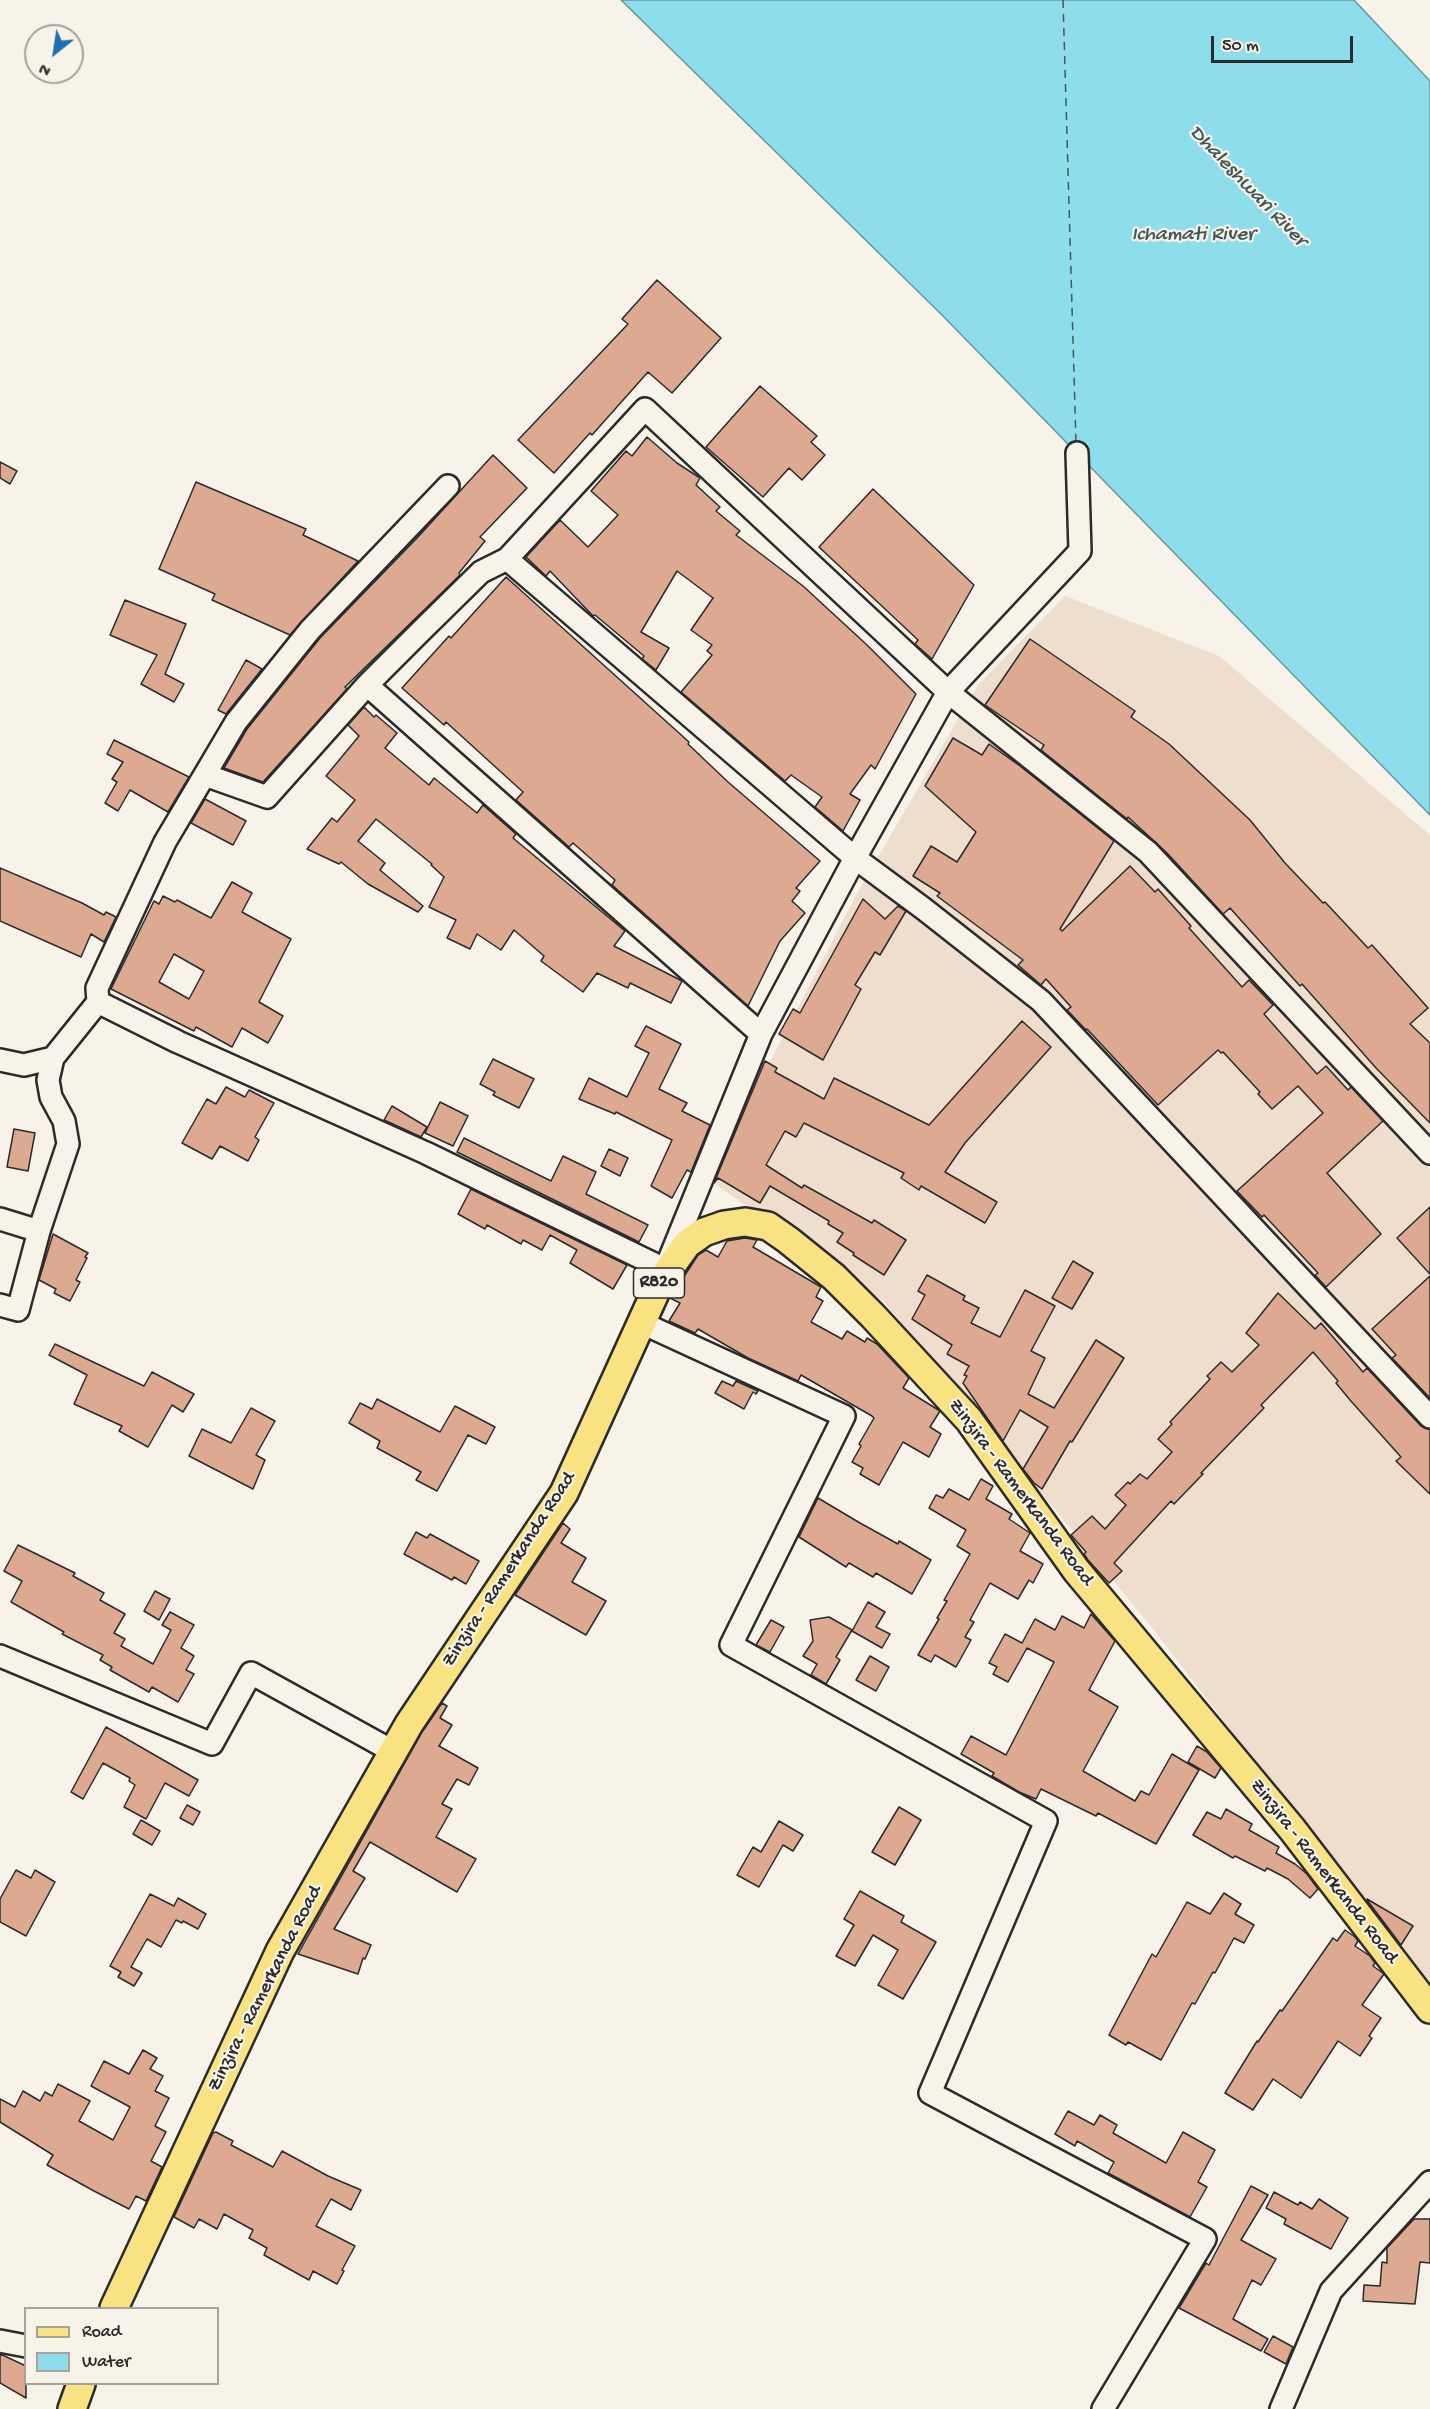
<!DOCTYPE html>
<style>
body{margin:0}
#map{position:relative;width:1430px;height:2409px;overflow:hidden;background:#f7f3e8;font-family:"Gochi Hand",sans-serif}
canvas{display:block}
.legend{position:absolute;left:24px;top:2307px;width:195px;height:78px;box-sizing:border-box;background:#f7f3e8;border:2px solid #a5a39c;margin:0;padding:8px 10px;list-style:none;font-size:18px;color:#2b2b2b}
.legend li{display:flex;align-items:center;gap:12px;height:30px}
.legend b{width:30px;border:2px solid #a5a39c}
.north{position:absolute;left:24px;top:24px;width:60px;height:60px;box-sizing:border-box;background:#f7f3e8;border:2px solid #a5a39c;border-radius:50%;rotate:210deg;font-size:16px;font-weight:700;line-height:24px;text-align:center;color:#2b2b2b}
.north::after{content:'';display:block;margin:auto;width:21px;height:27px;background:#1f6fb2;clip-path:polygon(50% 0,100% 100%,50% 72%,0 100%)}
.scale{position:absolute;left:1211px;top:36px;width:142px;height:27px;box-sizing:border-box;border:3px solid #2b2b2b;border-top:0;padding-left:8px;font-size:18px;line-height:21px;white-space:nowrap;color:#2b2b2b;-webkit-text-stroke:4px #f7f3e8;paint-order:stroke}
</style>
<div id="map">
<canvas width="1430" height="2409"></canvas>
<ul class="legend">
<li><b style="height:8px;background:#f8e281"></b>Road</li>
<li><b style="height:16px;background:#8eddeb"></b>Water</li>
</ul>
<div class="north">N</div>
<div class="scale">50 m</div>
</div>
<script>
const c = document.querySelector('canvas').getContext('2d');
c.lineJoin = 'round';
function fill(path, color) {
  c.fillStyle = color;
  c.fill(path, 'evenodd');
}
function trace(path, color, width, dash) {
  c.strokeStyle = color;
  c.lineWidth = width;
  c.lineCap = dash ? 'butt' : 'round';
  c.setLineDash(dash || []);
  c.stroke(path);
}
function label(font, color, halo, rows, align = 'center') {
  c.font = font + ' "Gochi Hand",sans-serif';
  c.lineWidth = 4.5;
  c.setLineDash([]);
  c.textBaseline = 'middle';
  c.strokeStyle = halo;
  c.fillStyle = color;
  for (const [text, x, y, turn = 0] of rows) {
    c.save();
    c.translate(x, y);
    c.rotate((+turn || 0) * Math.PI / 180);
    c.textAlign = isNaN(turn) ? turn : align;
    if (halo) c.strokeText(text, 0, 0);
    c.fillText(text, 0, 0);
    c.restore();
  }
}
fill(new Path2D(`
 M1065 596 1219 656 1430 835V1989L1150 1625 884 1302 709 1180 856 895 978 685Z`), '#efddce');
const water = new Path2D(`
 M621 0H1354L1430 81V815L942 315Z`);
fill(water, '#8eddeb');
trace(water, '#66969e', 1.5);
trace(new Path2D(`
 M1063 0 1076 443`), '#44585b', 1.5, [8, 6]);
const building = new Path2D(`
 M657 280 721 338 672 393 648 372 592 435 590 433 554 473 518 440 628 324 622 319Z
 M760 386 817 436 811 442 825 455 802 480 789 468 763 497 706 447Z
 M647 437 677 463 700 478 696 485 720 507 716 511 740 531 736 535 803 586 867 645 916 694 875 769 871 765 850 794 860 800 843 831 815 807 822 797 791 775 785 781 681 692 712 655 707 651 712 645 691 630 713 598 677 571 641 632 669 648 656 670 642 659 644 656 595 615 593 616 550 571 546 576 526 557 560 520 588 547 618 515 591 491 626 451 632 456Z
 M493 455 527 488 480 537 485 541 459 573 460 575 345 687 347 689 263 782 224 768 247 729 320 638 417 538Z
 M0 462 17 471 10 484 0 478Z
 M196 482 306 529 303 535 358 561 290 635 212 600 215 594 159 569Z
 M873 489 974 585 932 659 915 644 918 640 819 547Z
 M506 577 689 742 688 744 728 782 820 861 796 888 800 891 792 901 805 913 780 941 748 1006 612 885 615 880 573 843 569 847 516 800 523 792 446 722 444 725 402 688 449 636 451 638Z
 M125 600 186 624 165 674 184 684 174 702 141 684 157 655 110 635Z
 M1030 639 1135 711 1131 717 1169 744 1250 820 1285 863 1323 903 1325 902 1368 948 1372 945 1428 1008 1410 1024 1430 1043V1123L1376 1068 1302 984 1300 986 1230 908 1223 914 1167 853 1128 817 1127 819 1041 750 1044 745 985 705Z
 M246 660 262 669 226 714 218 710Z
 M364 707 374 717 376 715 397 733 385 748 429 785 434 778 477 813 483 805 516 834 513 838 625 931 614 946 682 981 671 1003 630 983 628 988 597 973 583 992 541 961 544 956 514 930 501 950 477 934 470 949 447 938 456 920 429 907 444 877 431 865 432 864 376 819 358 841 385 863 380 870 423 906 418 912 368 884 341 862 339 864 307 849 332 818 337 822 355 800 326 776 359 736 348 725Z
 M953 738 982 755 989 744 1020 766 1114 841 1060 929 1062 931 1130 866 1155 892 1158 889 1191 926 1189 928 1242 987 1249 980 1273 1005 1264 1014 1317 1074 1326 1066 1348 1090 1351 1087 1383 1121 1327 1173 1381 1234 1326 1287 1315 1275 1318 1273 1264 1215 1262 1217 1237 1191 1323 1113 1298 1086 1272 1109 1258 1094 1260 1092 1223 1052 1221 1053 1218 1050 1158 1105 1087 1029 1086 1030 1067 1010 1071 1007 1046 979 1041 985 1018 965 1023 960 937 896 940 893 913 876 931 846 957 862 976 832 925 786Z
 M114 740 189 777 168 812 130 790 118 811 105 803 117 782 112 779 123 762 107 754Z
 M205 799 246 821 233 845 191 823Z
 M0 868 82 903 104 915 106 912 116 917 104 942 91 934 81 957 0 921Z
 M232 882 252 893 242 912 291 939 259 1002 283 1016 268 1043 242 1028 232 1047 196 1027 194 1031 111 989 154 901 159 904 163 896 175 902 177 900 211 918ZM174 954 204 971 189 999 159 982Z
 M863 899 885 919 898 906 906 911 880 955 875 952 855 985 861 989 823 1060 779 1034 793 1009 800 1013Z
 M1022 1021 1051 1047 965 1143 945 1172 997 1202 985 1223 921 1186 919 1190 901 1178 904 1173 804 1123 796 1137 785 1131 766 1165 802 1188 804 1185 872 1223 874 1220 906 1240 884 1275 853 1255 854 1253 837 1242 843 1233 828 1224 829 1221 770 1186 760 1203 718 1178 714 1183 765 1061 777 1068 775 1072 824 1099 834 1078 929 1125Z
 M646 1026 681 1044 659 1089 687 1103 682 1111 710 1125 691 1172 687 1170 672 1198 651 1186 672 1140 616 1112 615 1114 579 1099 589 1078 627 1097 649 1053 635 1046Z
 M493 1059 534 1079 519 1108 493 1095 495 1092 480 1084Z
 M226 1087 245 1097 249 1090 274 1103 255 1137 259 1140 248 1161 220 1146 212 1159 182 1143 207 1099 216 1104Z
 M440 1102 468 1116 453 1146 425 1133Z
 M392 1106 427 1127 421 1137 384 1120Z
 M14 1129 35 1133 28 1171 7 1167Z
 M464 1138 551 1181 563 1156 596 1172 586 1194 648 1225 639 1242 457 1152Z
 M609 1149 628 1158 620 1176 601 1166Z
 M471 1189 627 1265 613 1289 570 1263 577 1250 550 1235 542 1250 523 1240 521 1244 487 1225 485 1229 458 1214Z
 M1430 1207V1274L1397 1238Z
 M53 1234 88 1253 85 1257 87 1258 76 1280 80 1282 70 1301 54 1293 56 1289 39 1280Z
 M745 1238 757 1240 753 1247 821 1287 816 1297 823 1301 811 1322 842 1339 847 1331 865 1342 867 1338 877 1344 909 1378 903 1388 940 1411 930 1427 941 1434 929 1457 903 1442 879 1485 860 1474 863 1468 852 1462 861 1446 859 1444 874 1418 872 1416 801 1375 798 1381 748 1358 698 1329 695 1333 669 1321 680 1303 670 1298 698 1255 706 1250 718 1257 727 1241Z
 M1073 1261 1093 1273 1072 1309 1052 1298Z
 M927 1275 965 1296 963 1300 979 1308 971 1323 1000 1337 1025 1290 1055 1306 1031 1351 1045 1358 1028 1394 1054 1408 1096 1340 1124 1358 1072 1442 1070 1441 1042 1489 1034 1483 1023 1469 1048 1427 1020 1410 1003 1441 963 1383 967 1376 964 1375 969 1366 947 1354 952 1345 912 1319 925 1295 918 1291Z
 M1430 1276V1398L1392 1358 1396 1355 1372 1329Z
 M1278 1293 1315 1329 1321 1323 1363 1372 1367 1368 1421 1426 1430 1429V1494L1396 1461 1401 1457 1350 1400 1336 1383 1338 1381 1313 1352 1261 1405 1264 1408 1201 1473 1203 1474 1174 1504 1171 1501 1114 1563 1122 1571 1109 1583 1088 1560 1084 1554 1086 1552 1071 1535 1092 1516 1105 1529 1126 1505 1115 1495 1128 1482 1130 1484 1140 1474 1147 1479 1172 1452 1158 1439 1172 1424 1170 1422 1210 1379 1207 1376 1221 1362 1232 1372 1259 1345 1246 1333Z
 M55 1344 144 1386 152 1372 194 1394 183 1412 172 1405 148 1447 119 1431 122 1426 74 1404 87 1375 49 1355Z
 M722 1381 733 1386 736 1381 758 1391 756 1394 753 1392 744 1409 715 1393Z
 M377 1399 440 1432 455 1406 495 1427 486 1444 468 1435 437 1491 416 1480 421 1472 377 1448 380 1441 349 1423 360 1403 372 1409Z
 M251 1408 275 1421 256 1455 265 1460 253 1489 189 1456 202 1429 231 1443Z
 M981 1479 993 1486 986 1499 1012 1514 1009 1519 1030 1533 1020 1551 1043 1564 1033 1583 1029 1580 1018 1599 990 1583 970 1620 974 1622 965 1637 971 1640 956 1667 935 1655 931 1662 918 1655 939 1619 937 1618 947 1601 944 1600 970 1554 957 1546 966 1530 929 1508 936 1495 943 1498 949 1489 969 1500Z
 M818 1498 860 1523 898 1544 899 1541 931 1560 912 1594 876 1573 873 1577 849 1563 846 1567 799 1537Z
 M563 1523 570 1529 561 1543 586 1558 572 1582 606 1601 586 1635 515 1595Z
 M416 1532 427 1538 430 1534 479 1561 466 1584 454 1577 452 1580 404 1554Z
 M18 1545 75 1573 73 1576 104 1593 100 1600 125 1614 114 1633 125 1639 121 1646 153 1664 171 1630 162 1625 170 1612 194 1625 181 1648 194 1656 186 1670 194 1674 178 1702 152 1687 149 1692 110 1670 112 1667 100 1660 103 1655 62 1634 64 1632 11 1602 22 1581 4 1571Z
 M155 1591 170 1599 159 1620 144 1611Z
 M868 1602 885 1612 876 1627 890 1634 882 1648 852 1631Z
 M1091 1614 1115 1641 1089 1690 1118 1707 1083 1771 1135 1801 1141 1791 1149 1795 1172 1754 1199 1770 1156 1844 1098 1813 1096 1816 1041 1789 1036 1799 1019 1792 992 1776 994 1773 961 1754 971 1736 1006 1755 1054 1662 1027 1648 1008 1682 993 1674 997 1667 989 1663 1005 1634 1022 1643 1035 1619 1055 1630 1062 1616 1084 1628Z
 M829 1617 852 1630 836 1657 840 1660 826 1684 811 1675 817 1664 803 1656 813 1641 810 1620Z
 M771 1620 784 1627 770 1652 756 1645Z
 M870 1656 889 1667 876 1691 856 1680Z
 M442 1703 447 1706 440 1718 452 1725 439 1746 478 1768 469 1785 457 1779 442 1804 452 1809 436 1837 476 1859 457 1892 370 1842 353 1871 365 1878 334 1929 371 1945 365 1959 363 1958 358 1974 298 1954 422 1732Z
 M106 1727 198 1780 189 1796 165 1783 146 1819 124 1807 135 1785 129 1781 130 1778 103 1763 83 1799 71 1792Z
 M1197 1746 1207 1752 1221 1768 1215 1778 1188 1762Z
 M187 1805 200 1812 193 1825 180 1818Z
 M899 1807 921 1820 895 1865 872 1852Z
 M1226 1809 1252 1824 1249 1830 1279 1847 1276 1853 1295 1864 1307 1874 1318 1889 1310 1898 1288 1879 1267 1868 1265 1871 1235 1856 1233 1858 1193 1835 1207 1812 1221 1819Z
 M141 1820 160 1831 152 1845 133 1834Z
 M779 1821 803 1835 793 1851 783 1845 759 1887 737 1875 753 1847 761 1852Z
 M16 1870 31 1878 35 1870 55 1882 26 1936 0 1922V1899Z
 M860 1891 904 1916 901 1922 936 1942 903 1999 878 1985 898 1950 873 1935 855 1966 836 1956 854 1925 844 1919Z
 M1224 1893 1241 1904 1235 1914 1254 1925 1244 1943 1234 1938 1215 1973 1213 1972 1195 2004 1192 2003 1161 2060 1128 2042 1126 2045 1109 2035 1152 1954 1156 1957 1187 1902 1210 1914Z
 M150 1894 174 1906 178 1898 206 1914 198 1929 183 1921 182 1923 176 1920 161 1947 147 1939 131 1967 142 1973 134 1986 118 1977 121 1972 110 1966Z
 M1367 1899 1413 1926 1401 1945 1367 1900Z
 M1345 1930 1355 1937 1358 1941 1355 1946 1370 1956 1375 1963 1373 1966 1384 1974 1362 2005 1381 2018 1369 2036 1372 2038 1360 2056 1338 2041 1301 2098 1273 2079 1253 2110 1225 2093 1257 2041 1258 2042 1280 2010 1282 2011 1333 1938 1337 1941Z
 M143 2050 157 2058 150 2069 163 2076 155 2091 169 2098 155 2126 166 2132 151 2161 162 2167 146 2201 136 2196 129 2209 94 2191 47 2165 53 2155 0 2122V2099L15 2107 23 2091 40 2101 45 2092 52 2096 58 2084 90 2101 79 2121 113 2140 130 2107 91 2086 104 2061 129 2074Z
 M1068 2111 1094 2125 1100 2115 1117 2125 1113 2133 1166 2163 1183 2132 1215 2150 1198 2182 1207 2187 1190 2217 1108 2173 1114 2162 1077 2141 1075 2146 1055 2134Z
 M216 2132 233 2141 231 2145 273 2167 282 2151 328 2176 361 2190 351 2210 331 2199 316 2226 355 2246 342 2270 344 2271 337 2284 313 2271 309 2280 264 2255 267 2248 249 2238 253 2230 224 2214 217 2229 199 2219 194 2228 174 2217 213 2133Z
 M1251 2186 1268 2195 1241 2240 1276 2259 1261 2285 1252 2280 1233 2319 1268 2339 1261 2351 1179 2308 1206 2263 1209 2265Z
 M1274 2192 1298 2205 1300 2202 1312 2209 1319 2199 1348 2218 1331 2249 1284 2224 1286 2219 1266 2208Z
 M1414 2219H1430V2263L1420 2262 1415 2304 1363 2301 1364 2285 1380 2286 1382 2262 1387 2263V2248Z
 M1273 2336 1293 2347 1286 2364 1264 2352Z
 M0 2354 26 2366V2398L0 2383Z`);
fill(building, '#dda991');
trace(building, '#2b2b2b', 1.5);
const minor = new Path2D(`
 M1077 453 1080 551 948 692 1148 852 1430 1153
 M507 559 855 858 924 909 1041 1001 1430 1417
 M367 685 761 1034
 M98 1002 97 988 165 842 236 722 310 630 448 486
 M0 1060 24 1065 53 1058 98 1002 178 1042 426 1153 654 1264 660 1282 761 1034 855 858 948 692 645 409 507 559 481 572 421 631 367 685 267 797 205 775
 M0 1219 39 1231
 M0 1305 18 1310 39 1231 68 1144 64 1121 51 1097 48 1080 53 1058
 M642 1323 844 1416 731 1645 1046 1821 930 2093 1205 2239 1103 2409
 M0 1656 212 1744 251 1673 394 1752
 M0 2341 26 2346
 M1281 2409 1331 2291 1430 2182`);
const major = new Path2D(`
 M114 2308 280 1951 409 1724 564 1493 660 1282 687 1244 704 1232 724 1225 745 1222 768 1226 788 1240 834 1277 873 1316 969 1420 1076 1570 1292 1829 1430 2009
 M72 2409 81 2384`);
trace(minor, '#2b2b2b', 26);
trace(major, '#2b2b2b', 32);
trace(minor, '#f7f3e8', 21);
trace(major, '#f8e281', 27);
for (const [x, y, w] of [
 [659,1283,51]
]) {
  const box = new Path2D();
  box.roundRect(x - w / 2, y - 15, w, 30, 4.5);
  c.fillStyle = '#f7f3e8';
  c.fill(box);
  trace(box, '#2b2b2b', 1.5);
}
label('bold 18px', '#2b2b2b', null, [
 ["R820",659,1283]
]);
label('20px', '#2b2b2b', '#f7f3e8', [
 ["Zinzira - Ramerkanda Road",1020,1493,53],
 ["Zinzira - Ramerkanda Road",510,1570,-57],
 ["Zinzira - Ramerkanda Road",1323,1872,52],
 ["Zinzira - Ramerkanda Road",266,1989,-63]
]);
label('italic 21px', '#44585b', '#f7f3e8', [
 ["Dhaleshwari River",1247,187,46],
 ["Ichamati River",1193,236]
]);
</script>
